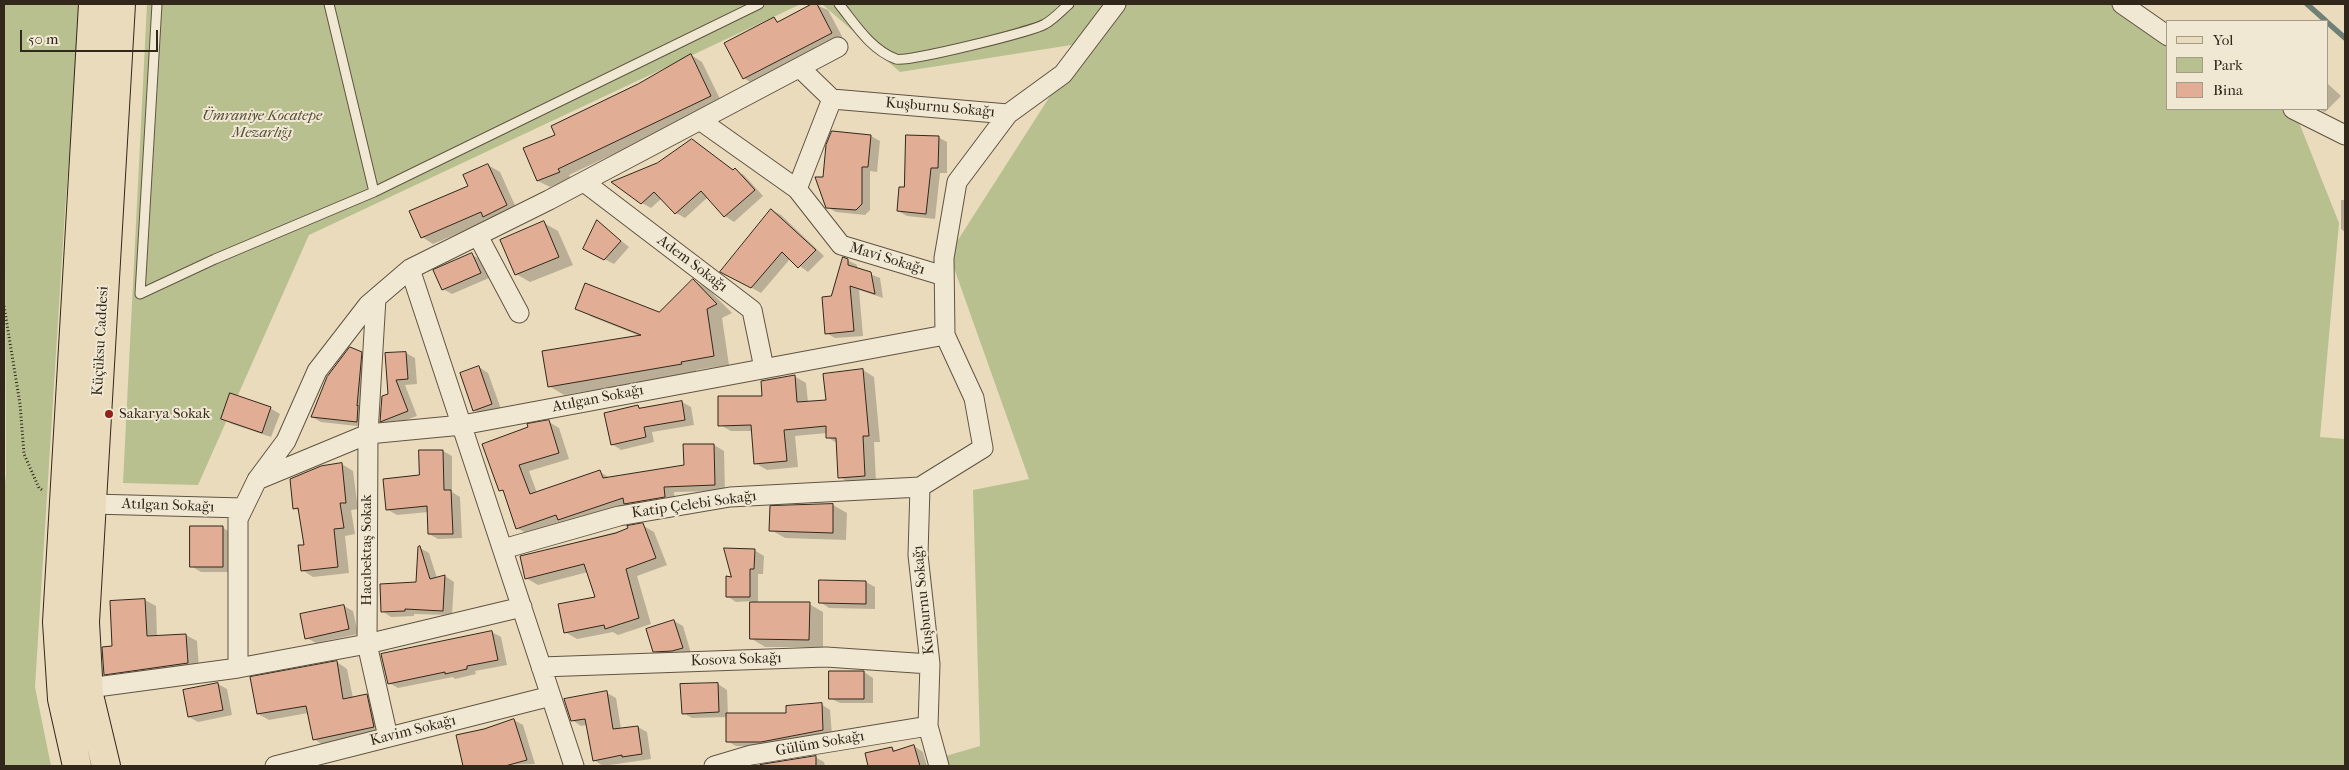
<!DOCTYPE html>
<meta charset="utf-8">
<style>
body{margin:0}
#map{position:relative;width:2349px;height:770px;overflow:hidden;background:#e9dbbc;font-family:"IM FELL French Canon",serif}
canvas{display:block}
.frame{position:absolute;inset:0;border:5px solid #32271b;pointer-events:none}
.legend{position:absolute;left:2166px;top:20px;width:162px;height:90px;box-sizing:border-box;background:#f1e8d3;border:1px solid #a59b89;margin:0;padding:6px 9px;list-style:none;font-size:15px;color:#32271b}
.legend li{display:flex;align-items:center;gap:10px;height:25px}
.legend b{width:25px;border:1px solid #a59b89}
.scale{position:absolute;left:20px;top:30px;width:138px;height:22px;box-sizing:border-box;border:2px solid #32271b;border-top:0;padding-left:6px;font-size:15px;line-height:18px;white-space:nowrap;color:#32271b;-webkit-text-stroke:4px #f1e8d3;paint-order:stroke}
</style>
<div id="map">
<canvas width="2349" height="770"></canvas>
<div class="frame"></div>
<ul class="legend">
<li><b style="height:6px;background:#e9dbbc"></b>Yol</li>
<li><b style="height:14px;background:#b8c08f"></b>Park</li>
<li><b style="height:14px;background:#e1ae95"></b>Bina</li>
</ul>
<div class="scale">50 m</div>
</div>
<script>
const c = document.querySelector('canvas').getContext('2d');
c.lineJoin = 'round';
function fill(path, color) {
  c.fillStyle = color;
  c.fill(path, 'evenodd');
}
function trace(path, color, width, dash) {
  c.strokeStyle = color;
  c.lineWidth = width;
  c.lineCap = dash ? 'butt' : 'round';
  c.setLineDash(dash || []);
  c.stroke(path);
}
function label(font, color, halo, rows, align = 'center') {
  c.font = font + ' "IM FELL French Canon",serif';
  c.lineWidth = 4;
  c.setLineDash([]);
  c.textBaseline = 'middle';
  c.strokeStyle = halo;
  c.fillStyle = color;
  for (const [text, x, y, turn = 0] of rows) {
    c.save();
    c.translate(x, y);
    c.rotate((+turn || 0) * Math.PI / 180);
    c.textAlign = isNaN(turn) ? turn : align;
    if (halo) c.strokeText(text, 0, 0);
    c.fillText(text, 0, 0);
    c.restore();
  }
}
fill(new Path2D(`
 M4 4H81L65 210 35 687 51 766H4V492L6 475Z
 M147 4H801L309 235 198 485 123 483Z
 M822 4H2119L2168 35V109H2281L2298 120 2339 223 2320 437 2345 439V766H943L939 758 980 746 973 490 1029 479 949 254 1084 43 900 72Z`), '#b8c08f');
fill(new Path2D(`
 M814 4 828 10 844 40 756 86 744 78 774 19 780 22Z
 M691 55 702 62 722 103 569 175 571 179 550 187 538 181 557 136Z
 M2328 84 2341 96 2325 112 2318 109H2328Z
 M871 136 880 141 877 172 870 171V210L865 215 836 212 827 207 824 179Z
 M938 137 947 142V173H940L935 219 907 216 898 211 906 189Z
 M692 140 734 171 735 170 744 175 763 196 734 222 725 216 708 197 685 218 676 213 662 198 651 208 642 203 658 164Z
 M488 165 500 172 518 212 490 220 433 244 422 237Z
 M2341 200H2345V232L2341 229Z
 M772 210 781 215 824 256 808 272 790 259 761 293 722 271Z
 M598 222 629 247 614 264 594 254Z
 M544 223 558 231 573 265 530 282 516 274Z
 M472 255 482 260 489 278 452 294 443 289Z
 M847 260 857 265V269L880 278 883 298 859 290 863 336 835 338 826 333 832 298Z
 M693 280 708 289 732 313 722 318 729 365 696 370V373L564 395 549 386 640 336 592 317 577 308 659 313Z
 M361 353 370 358 366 427 321 422 312 417Z
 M406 353 415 358 417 384 405 385 417 416 390 426 381 421 389 394Z
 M479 367 488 373 501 409 483 415 474 410Z
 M863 370 874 377 880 442H874L876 482 851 484 840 477 837 443 827 437V433L795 436 798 467 767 470 755 463 753 431H731L720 425 794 376 806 383 808 402 827 401Z
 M682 402 691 407 694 425 652 432 654 442 621 450 612 444 638 406 642 409Z
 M270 408 280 414 271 437 232 424 222 419Z
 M549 422 559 428 569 459 529 471 537 493 600 472 610 478 685 466 714 445 724 451 725 491 674 492 675 502 569 525 563 522 528 534 517 528 506 493 500 490Z
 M420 451H443L452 456V492L460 497 462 538 438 539 429 534 428 512 397 515 388 510 420 476Z
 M342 464 353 471 358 509 351 510 355 534 345 536 349 573 313 577 302 570 305 546 300 511 294 508Z
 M833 505 847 513 846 540 785 538 771 530V507Z
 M642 525 654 532 667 565 637 576 651 624 618 635 613 632 577 639 565 632 596 598 588 572 538 585 526 578 521 557Z
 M222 527 231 533V572H201L191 566Z
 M420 548 429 553 437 578 445 576 454 582 452 615 414 614V616L391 617 382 611 418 583Z
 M754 550 764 556 763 574H758V604H809L823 612V647H765L752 639V601L736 602 727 596 733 578Z
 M866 582 875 587V609L829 608 820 602Z
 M145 600 156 606 157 637 186 635 197 641 199 669 116 680 105 674 114 647Z
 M344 606 353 611 358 634 316 643 307 638Z
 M674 621 683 626 691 653 663 656 654 651Z
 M492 632 501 637 507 665 475 671 476 674 455 679 453 677 398 688 389 683Z
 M337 662 347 669 353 698 366 695 377 701 384 733 325 746 314 739 308 713 269 720 258 714Z
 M864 672 873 678V703H840L830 698Z
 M218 684 227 689 232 715 198 722 189 717Z
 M718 684 727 690 728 715 787 714 821 704 830 710 832 735 771 747 736 746 727 741V717L692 718 683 713Z
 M607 693 616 698 621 729 638 727 647 732 651 759 603 766 594 760 587 725 581 726 572 720Z
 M514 720 523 725 535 764 464 766 457 736Z
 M914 746 923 752 927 766H869L867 754 892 748 896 751Z
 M815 757 824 762 825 766H760Z`), '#0003');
trace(new Path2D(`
 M2307 4 2326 21
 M2328 23 2345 38`), '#6f8077', 5.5);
const building = new Path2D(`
 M812 4H817L832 33 743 79 724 43 774 17 777 22Z
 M691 54 711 96 558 169 560 172 537 181 523 148 555 135 551 126 638 84Z
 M832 131 871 135 868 167H862V204L856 210 826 208 815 177H823L826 145Z
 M906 135 939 136 938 168H931L926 214 897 211 899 187H904Z
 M692 139 733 170 735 168 755 190 724 217 701 191 675 214 654 192 641 204 611 182 657 163Z
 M488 164 507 205 483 217 481 212 421 238 409 211 468 186 463 175Z
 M771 209 816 250 798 268 782 252 751 288 720 272Z
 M597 220 621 241 604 260 583 249Z
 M544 221 559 257 515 275 500 240Z
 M472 253 481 273 442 290 433 270Z
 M843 257 848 259V265L871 272 875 294 850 286 854 331 825 334 822 297 831 296Z
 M693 279 717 304 707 309 714 356 681 362 682 364 548 387 542 351 641 335 575 309 585 283 659 312Z
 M350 347 362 352 357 406 358 405 357 422 311 417 327 377Z
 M406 352 408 379 396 380 408 411 380 422 382 396 388 394 385 353Z
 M479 366 492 404 473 411 460 373Z
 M863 369 869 436H863L865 476 838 478 836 438H826V426L784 430 787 461 754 464 751 425 718 426V396H762L761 381 795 375 797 402 826 400 823 374Z
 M230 393 271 407 262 433 221 419Z
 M682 401 685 420 644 427 646 437 611 445 604 413 638 405 639 408Z
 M549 420 559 453 519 465 530 494 600 470 603 478 684 465 683 444H714L715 485 664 487 665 497 624 504 623 498 558 520 556 515 516 529 503 490 499 491 482 444 528 427 527 424Z
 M419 450H443L444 490H451L453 534H428L427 506 386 510 383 479 419 475Z
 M342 463 346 503H340L344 528 334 529 338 567 301 571 298 545H304L298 508 293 509 290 479 321 466Z
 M833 504V533L769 531 770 506Z
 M643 523 656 558 626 569 639 618 605 629 604 625 564 633 558 604 595 597 584 564 525 579 520 556 616 533 628 528 627 526Z
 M190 526H223V567H190Z
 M420 546 430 579 445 575 443 611 405 609V611L381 612 380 584 416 582 418 547Z
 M724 548 755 549 754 569H750V597H726V576L731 577Z
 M819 580 866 581V604L819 603Z
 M145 599 147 636 186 634 188 663 104 675 102 647 112 646 110 601Z
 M750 602H810L809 640 750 639Z
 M344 605 349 629 305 639 300 614Z
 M674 620 683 648 672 651 653 652 646 629Z
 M492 631 498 660 467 666V669L445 674V672L388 684 381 654Z
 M337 661 343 699 367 694 374 727 313 740 306 706 257 714 250 677Z
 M829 671H864V699H829Z
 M218 683 223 710 188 717 183 690Z
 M718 683 719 712 682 714 680 684Z
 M607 691 613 729 638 726 642 754 622 757V755L593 761 585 719 571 721 564 699Z
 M822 703 823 730 761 742H726V713H786V706Z
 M514 719 527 760 505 766H463L456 735 484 729Z
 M914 745 920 766H868L865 753 892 747 893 751Z
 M816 756V766H760V765Z`);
fill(building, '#e1ae95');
trace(building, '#32271b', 1);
const lane = new Path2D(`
 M157 4 140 294 215 259 374 192 759 4
 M329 4 374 192
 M839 4C855 24 871 50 896 59 906 63 1034 31 1045 24 1054 19 1062 10 1069 4`);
const street = new Path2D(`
 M2122 4 2168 36
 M800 68 832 99 1008 114 957 182 944 258 945 335 974 398 983 448 920 487 918 555 930 664 928 726 939 766
 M2293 109 2345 135
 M1008 114 1063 74 1116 4
 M701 121 797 189 832 99
 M584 182 752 310 764 368
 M797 189 841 245 944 276
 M478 236 519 313
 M410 269 574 766
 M376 298 368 434 367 644 522 607
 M257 480 368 434 462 425 945 335
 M92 504 243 508
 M503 549 619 516 730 497 920 487
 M541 667 826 657 930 664
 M238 668 367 644 388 737
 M89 688 238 668V519L257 480 286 441 317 371 368 305 410 269 549 200 838 47
 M275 766 551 696
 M714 766 751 755 928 726`);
const primary = new Path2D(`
 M77 766 62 699 57 622 93 4
 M106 766 89 695 85 622 121 4`);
trace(lane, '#605443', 11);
trace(street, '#605443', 21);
trace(primary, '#32271b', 30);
trace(new Path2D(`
 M4 306 20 404 24 454 39 488 42 490`), '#32271b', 3, [1, 2.5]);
trace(lane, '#f1e8d3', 9);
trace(street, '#f1e8d3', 19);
trace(primary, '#e9dbbc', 28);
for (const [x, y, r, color] of [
 [109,414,5,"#8f2418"]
]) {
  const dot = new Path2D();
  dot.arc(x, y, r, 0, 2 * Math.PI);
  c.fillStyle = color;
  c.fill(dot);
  trace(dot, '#f1e8d3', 2);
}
label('15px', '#32271b', '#f1e8d3', [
 ["Kuşburnu Sokağı",940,108,5],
 ["Mavi Sokağı",887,259,17],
 ["Adem Sokağı",692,264,37],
 ["Küçüksu Caddesi",101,341,-87],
 ["Atılgan Sokağı",598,399,-11],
 ["Katip Çelebi Sokağı",694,505,-8],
 ["Atılgan Sokağı",168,506,2],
 ["Hacıbektaş Sokak",367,550,-90],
 ["Kuşburnu Sokağı",924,600,-96],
 ["Kosova Sokağı",736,660,-2],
 ["Kavim Sokağı",413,731,-14],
 ["Gülüm Sokağı",820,744,-10]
]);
label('italic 15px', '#544d38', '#f1e8d3', [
 ["Ümraniye Kocatepe",262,116],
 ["Mezarlığı",262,133]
]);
label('15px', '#32271b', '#f1e8d3', [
 ["Sakarya Sokak",119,414]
], 'left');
</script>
